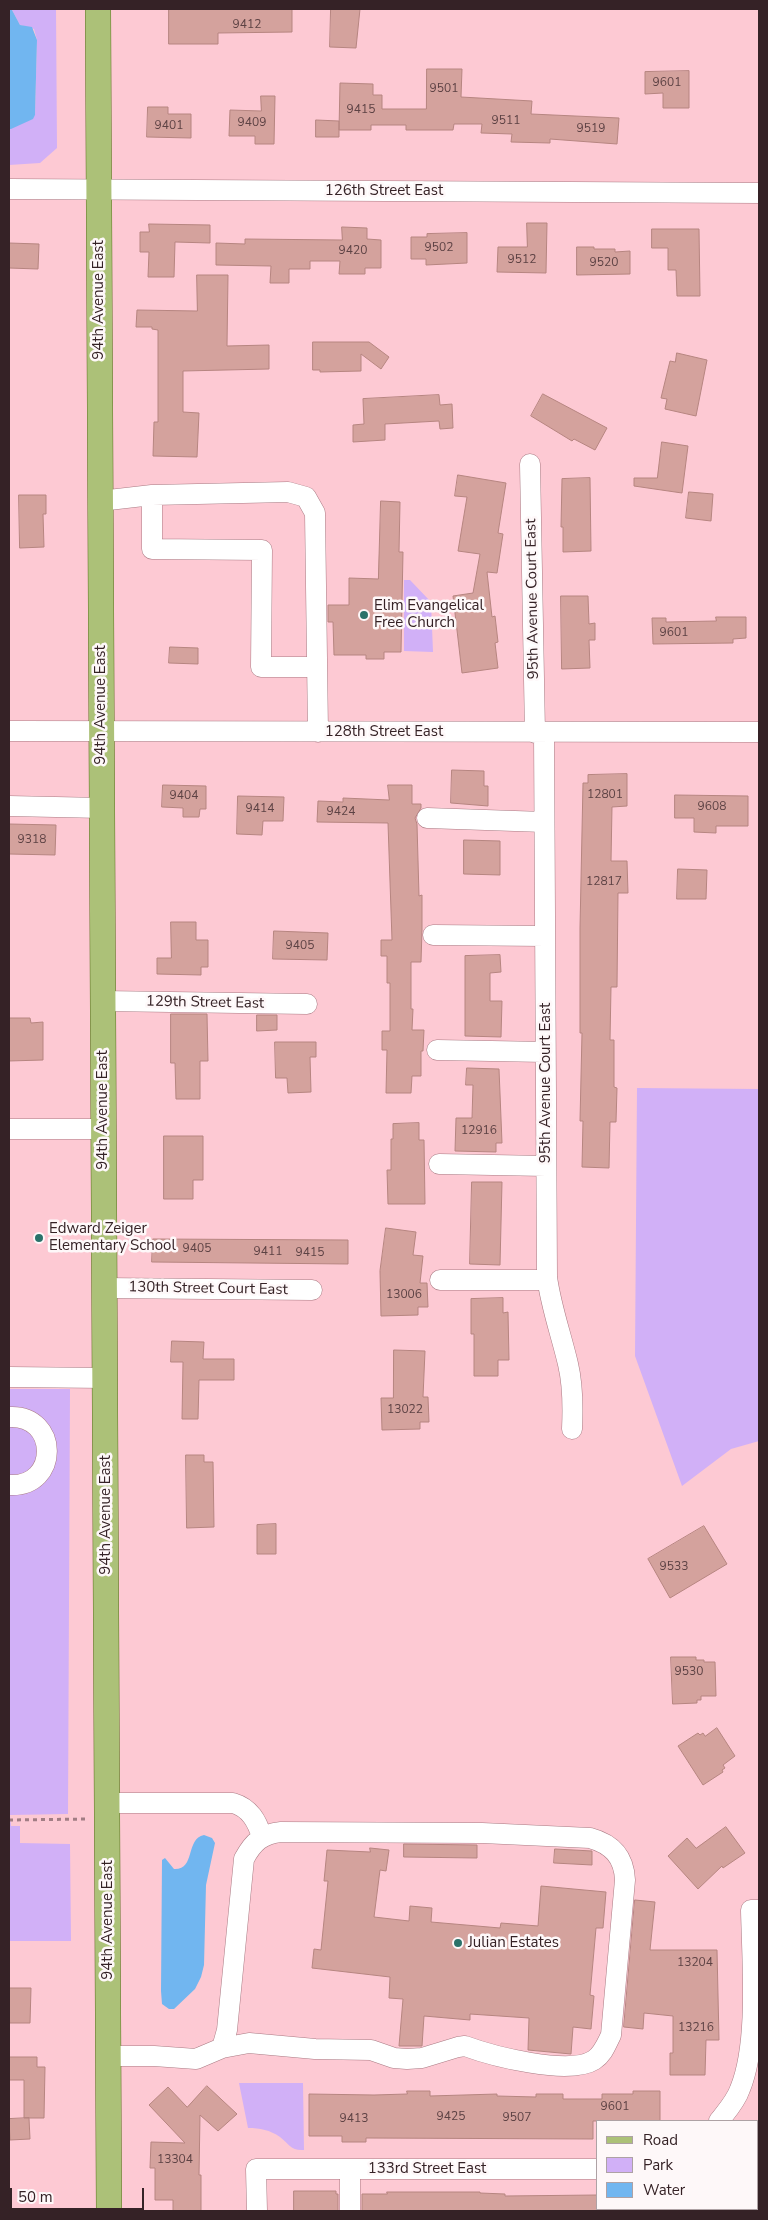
<!DOCTYPE html>
<style>
body{margin:0}
#map{position:relative;width:768px;height:2220px;overflow:hidden;background:#fdc9d3;font-family:"Nunito Sans",sans-serif}
canvas{display:block}
.frame{position:absolute;inset:0;border:10px solid #352226;pointer-events:none}
.legend{position:absolute;left:596px;top:2120px;width:162px;height:90px;box-sizing:border-box;background:#fef8f9;border:1px solid #aea2a5;margin:0;padding:6px 9px;list-style:none;font-size:15px;color:#352226}
.legend li{display:flex;align-items:center;gap:10px;height:25px}
.legend b{width:25px;border:1px solid #aea2a5}
.scale{position:absolute;left:10px;top:2188px;width:134px;height:22px;box-sizing:border-box;border:2px solid #352226;border-top:0;padding-left:6px;font-size:15px;line-height:18px;white-space:nowrap;color:#352226;-webkit-text-stroke:4px #fef8f9;paint-order:stroke}
</style>
<div id="map">
<canvas width="768" height="2220"></canvas>
<div class="frame"></div>
<ul class="legend">
<li><b style="height:6px;background:#acc178"></b>Road</li>
<li><b style="height:14px;background:#d1b0f7"></b>Park</li>
<li><b style="height:14px;background:#71b6f0"></b>Water</li>
</ul>
<div class="scale">50 m</div>
</div>
<script>
const c = document.querySelector('canvas').getContext('2d');
c.lineJoin = 'round';
function fill(path, color) {
  c.fillStyle = color;
  c.fill(path, 'evenodd');
}
function trace(path, color, width, dash) {
  c.strokeStyle = color;
  c.lineWidth = width;
  c.lineCap = dash ? 'butt' : 'round';
  c.setLineDash(dash || []);
  c.stroke(path);
}
function label(font, color, halo, rows, align = 'center') {
  c.font = font + ' "Nunito Sans",sans-serif';
  c.lineWidth = 5;
  c.setLineDash([]);
  c.textBaseline = 'middle';
  c.strokeStyle = halo;
  c.fillStyle = color;
  for (const [text, x, y, turn = 0] of rows) {
    c.save();
    c.translate(x, y);
    c.rotate((+turn || 0) * Math.PI / 180);
    c.textAlign = isNaN(turn) ? turn : align;
    if (halo) c.strokeText(text, 0, 0);
    c.fillText(text, 0, 0);
    c.restore();
  }
}
fill(new Path2D(`
 M9 9H56L57 148 40 163 9 165V129L35 115 37 40 34 29 20 25 12 10Z
 M404 580H410L431 602 433 652 404 651Z
 M637 1088 759 1089V1441L731 1449 682 1486 635 1356Z
 M9 1389H70L68 1814 10 1815 11 1826H20V1843L70 1844 71 1941H9Z
 M239 2083H303L304 2150C291 2151 289 2144 280 2137 270 2130 260 2128 248 2128Z`), '#d1b0f7');
fill(new Path2D(`
 M9 9 12 10 20 25 32 27 37 40 35 115 33 119 11 129H9Z
 M204 1835 212 1838 215 1843 206 1885 204 1965 201 1977 195 1989 174 2009H169L162 2004 161 1991 162 1860 165 1858 174 1869C196 1870 185 1839 204 1835Z`), '#71b6f0');
const building = new Path2D(`
 M169 9H292V32L218 33V44H169Z
 M331 9H360L356 48 330 47Z
 M427 69H462L461 97 532 101 531 114 619 118 617 144 550 139V143L511 142 512 134 481 133 482 124H454L453 130H406V125H371V130H339L340 83 373 84V95H382V109H426Z
 M689 71V108H663V93L645 94V72Z
 M261 96H275L274 144H255V136H229L230 110 261 111Z
 M148 107H168V114H191V138L147 137Z
 M316 120 339 121V137H316Z
 M527 223H547L546 273 497 272 498 247H527Z
 M149 224 210 225V243L175 242 174 277H148L149 252H140V232H149Z
 M342 227 367 228V239L381 240V268H365V274H339L340 261H310V269H289V283H270L271 266 216 265V243L245 244V239L342 240Z
 M652 229H699L700 296H677L676 270H668V248H652Z
 M467 233V263L426 265V259H411V237H427V234Z
 M9 243 39 244 38 269 9 268Z
 M577 247H594V249H615V252L630 251V274L577 275Z
 M197 275H228L227 346 269 345V369L183 371V412L199 413 197 457 153 456 154 422H158V330L152 329V327H136L137 310 197 311Z
 M313 342H369L389 357 381 369 361 354V371L320 372V370H313Z
 M677 353 707 360 696 416 665 409 667 399 661 398 670 361 675 362Z
 M543 394 607 428 595 450 574 439 572 441 531 416Z
 M439 395 440 405 452 404 453 428 440 429 439 421 385 424V440L353 442V425L364 424 363 399Z
 M662 442 688 446 682 493 634 486V478H657Z
 M458 475 506 483 498 533 503 534 497 573 487 572 492 617 495 616 498 642 495 643 498 668 462 673 453 596 473 593 480 554 458 551 467 497 455 496Z
 M590 478 591 551 563 552V527H561L562 479Z
 M689 492 713 494 711 521 686 518Z
 M19 495H46V514H43L44 547 20 548Z
 M381 501 400 502 399 552H403L401 652H384V659H366V655H334L333 622H328V605H349V578L378 579Z
 M561 596H588L589 624 595 623V640H589L590 668 562 669Z
 M716 617H746V638L733 639V643L653 644 652 618H666V622L716 621Z
 M170 647 198 648V664L169 663Z
 M452 770 484 771V786H488V806L451 803Z
 M627 774V806L612 807 611 861H627L628 893H618L617 987H611L610 1040H614V1087L617 1088 616 1122H610L609 1168 582 1167 583 1121H580L582 1033H580V928L583 783H588V775Z
 M163 785 206 786V809H200L199 817H183V808L162 807Z
 M388 785H412V804H421V808L415 818 417 824 419 896 422 895V930L421 962H411V1009H413L412 1030H424L423 1051H421V1076H412L411 1093H386L387 1050H382V1031H390V983H387V956H381V940H392L388 823 317 822 318 801 343 802V798L389 800Z
 M675 795 748 796V826H716V833L694 832V818H675Z
 M238 796 284 797 283 821H263L262 835 237 834Z
 M9 824 56 825 55 855 9 854Z
 M464 840 500 841V875L464 874Z
 M678 869 707 870 706 899H677Z
 M171 922H196V940H208V967H201V975L157 974V958H171Z
 M274 931 328 933 327 960 273 959Z
 M500 955 501 972 490 973V1001H502L501 1037 465 1036V956Z
 M171 1014H207L208 1061H200V1099H176L175 1063H171Z
 M257 1015H277V1030L257 1031Z
 M9 1018H30L31 1023 43 1022V1060L9 1061Z
 M275 1042H316V1057H310L311 1092 288 1093 287 1078H276Z
 M467 1068 499 1069 502 1143H496V1152L455 1151 456 1118H472L473 1085H466Z
 M419 1123V1140H424L425 1204H388L387 1170H391V1139H393V1124Z
 M164 1136H203V1180H193V1199H164Z
 M472 1182H502L500 1265 470 1264Z
 M386 1228 416 1232 413 1255 423 1256 420 1283H427L428 1307H418V1315L381 1316 380 1271Z
 M153 1239 348 1240V1264L152 1262Z
 M503 1298V1313L508 1312 509 1360H498V1376H474V1334H471V1299Z
 M172 1341 204 1342 203 1359H234V1380H199L198 1419H182L183 1362H171Z
 M394 1350 425 1351 423 1397H428L429 1422H420V1429L382 1430 381 1398H393Z
 M186 1455H204V1462H213L214 1527 187 1528Z
 M276 1524V1554H257V1525Z
 M704 1526 727 1564 670 1598 648 1559Z
 M671 1657H696V1660H704V1662H715L716 1696H701V1700H697V1703L673 1704Z
 M717 1728 735 1756 723 1765 725 1768 722 1770 723 1772 703 1785 678 1746 698 1733 700 1735 703 1733 705 1736Z
 M726 1827 745 1853 723 1868 722 1866 698 1889 668 1856 687 1838 696 1848Z
 M404 1844 477 1845V1858L404 1857Z
 M370 1848 389 1850 386 1871 380 1870 374 1917 409 1921 410 1906 432 1908 431 1922 500 1928 501 1923 538 1926 541 1886 606 1892 603 1928H596L590 1995 594 1996 591 2029 573 2027 571 2054 528 2050 529 2018 470 2014V2020L424 2016 422 2046H399L403 1999 389 1998 390 1977 312 1968 314 1949 321 1950 328 1881H324L327 1850 370 1852Z
 M555 1849 592 1851V1865L554 1863Z
 M635 1900 655 1902 650 1950H717L719 2040H706L705 2075H670V2053H673V2016L644 2013 643 2029 624 2027Z
 M9 1988H31L30 2023H10Z
 M9 2057H37V2067H45L44 2118H24V2080H9Z
 M207 2086 237 2114 218 2131 200 2115 199 2175H201V2211H173V2200H155V2168H150L151 2142 185 2143 149 2105 168 2087 187 2107Z
 M407 2091H430V2096L497 2094V2096L536 2097V2094H563V2099H602V2094H633V2091H660V2121H593V2139L366 2138V2142H342V2136H309V2094L374 2095 407 2094Z
 M29 2118 30 2139 10 2140 9 2119Z
 M294 2191H336V2194H338V2211H294Z
 M387 2192H480V2193L505 2194V2196L597 2195V2211H362V2194H387Z`);
fill(building, '#d4a29d');
trace(building, '#b68580', 1);
const minor = new Path2D(`
 M9 189 759 193
 M530 464 535 733
 M152 495V549L262 550 261 667H317
 M100 501 152 495 288 492 306 497 315 513 318 732
 M9 731 759 732
 M544 733 547 1277C551 1307 561 1334 568 1364 573 1385 573 1408 572 1429
 M9 806 102 808
 M427 818 544 822
 M433 935 545 936
 M103 1001 307 1004
 M437 1050 545 1052
 M9 1129H104
 M439 1164 546 1166
 M440 1280H547
 M104 1288 312 1290
 M9 1377 105 1378
 M9 1417C59 1414 60 1488 9 1485
 M107 1803H233C250 1808 257 1821 262 1837
 M108 2056H154L196 2059 222 2048 249 2043 315 2049 371 2050 394 2058 407 2059 422 2058 458 2047 465 2046C492 2056 569 2076 594 2060 603 2054 606 2045 611 2035L625 1880C624 1857 612 1844 590 1838L482 1833 281 1832C262 1834 253 1842 244 1859L227 2030 222 2048
 M719 2121C726 2112 736 2101 740 2089 759 2043 752 1961 751 1910H759
 M350 2169V2211
 M757 2177 759 2179
 M677 2209 679 2211
 M257 2211 256 2169H597`);
const major = new Path2D(`
 M98 9 109 2211`);
trace(minor, '#a97a83', 21);
trace(major, '#5e6f21', 26);
trace(new Path2D(`
 M9 1820 87 1819`), '#a17d84', 3, [4, 4]);
trace(minor, '#fff', 20);
trace(major, '#acc178', 25);
for (const [x, y, r, color] of [
 [364,615,5,"#2a726a"],
 [39,1238,5,"#2a726a"],
 [458,1943,5,"#2a726a"]
]) {
  const dot = new Path2D();
  dot.arc(x, y, r, 0, 2 * Math.PI);
  c.fillStyle = color;
  c.fill(dot);
  trace(dot, '#fef8f9', 2);
}
label('12px', '#5d4244', null, [
 ["9412",247,25],
 ["9601",667,83],
 ["9501",444,89],
 ["9415",361,110],
 ["9511",506,121],
 ["9409",252,123],
 ["9401",169,126],
 ["9519",591,129],
 ["9502",439,248],
 ["9420",353,251],
 ["9512",522,260],
 ["9520",604,263],
 ["9601",674,633],
 ["12801",605,795],
 ["9404",184,796],
 ["9608",712,807],
 ["9414",260,809],
 ["9424",341,812],
 ["9318",32,840],
 ["12817",604,882],
 ["9405",300,946],
 ["12916",479,1131],
 ["9405",197,1249],
 ["9411",268,1252],
 ["9415",310,1253],
 ["13006",404,1295],
 ["13022",405,1410],
 ["9533",674,1567],
 ["9530",689,1672],
 ["13204",695,1963],
 ["13216",696,2028],
 ["9601",615,2107],
 ["9425",451,2117],
 ["9507",517,2118],
 ["9413",354,2119],
 ["13304",175,2160]
]);
label('15px', '#352226', '#fef8f9', [
 ["126th Street East",384,191],
 ["94th Avenue East",99,300,-90],
 ["95th Avenue Court East",533,599,-91],
 ["94th Avenue East",101,705,-90],
 ["128th Street East",384,732],
 ["129th Street East",205,1003,1],
 ["95th Avenue Court East",546,1083,-90],
 ["94th Avenue East",103,1110,-90],
 ["130th Street Court East",208,1289,1],
 ["94th Avenue East",106,1515,-90],
 ["94th Avenue East",108,1920,-90],
 ["133rd Street East",427,2169]
]);
label('15px', '#352226', '#fef8f9', [
 ["Elim Evangelical",374,606],
 ["Free Church",374,623],
 ["Edward Zeiger",49,1229],
 ["Elementary School",49,1246],
 ["Julian Estates",468,1943]
], 'left');
</script>
